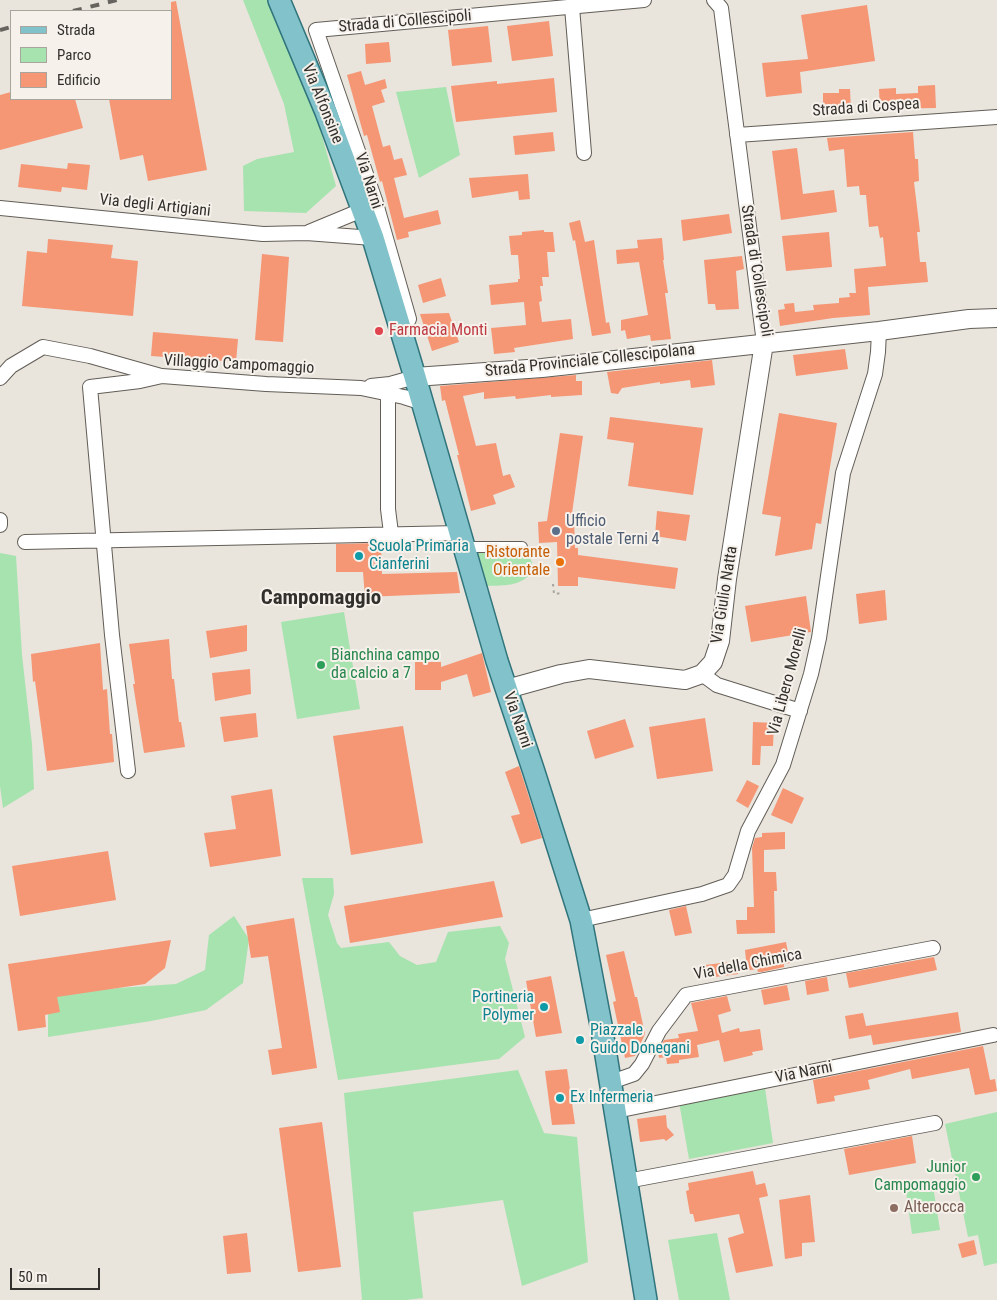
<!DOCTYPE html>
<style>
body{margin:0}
#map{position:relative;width:997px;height:1300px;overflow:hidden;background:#e9e4dc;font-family:"Roboto Condensed",sans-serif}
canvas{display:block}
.legend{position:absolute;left:10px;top:10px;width:162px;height:90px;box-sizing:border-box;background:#f6f1ea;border:1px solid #a8a49e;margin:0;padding:6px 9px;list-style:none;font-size:15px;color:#32302d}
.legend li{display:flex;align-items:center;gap:10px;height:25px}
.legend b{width:25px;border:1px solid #a8a49e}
.scale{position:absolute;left:10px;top:1268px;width:90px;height:22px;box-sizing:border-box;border:2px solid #32302d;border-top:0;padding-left:6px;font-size:15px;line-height:18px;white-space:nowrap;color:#32302d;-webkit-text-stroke:4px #f6f1ea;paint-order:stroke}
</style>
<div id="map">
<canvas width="997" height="1300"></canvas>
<ul class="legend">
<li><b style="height:6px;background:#82c2ca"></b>Strada</li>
<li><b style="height:14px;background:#a7e3af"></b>Parco</li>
<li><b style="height:14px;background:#f59675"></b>Edificio</li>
</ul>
<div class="scale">50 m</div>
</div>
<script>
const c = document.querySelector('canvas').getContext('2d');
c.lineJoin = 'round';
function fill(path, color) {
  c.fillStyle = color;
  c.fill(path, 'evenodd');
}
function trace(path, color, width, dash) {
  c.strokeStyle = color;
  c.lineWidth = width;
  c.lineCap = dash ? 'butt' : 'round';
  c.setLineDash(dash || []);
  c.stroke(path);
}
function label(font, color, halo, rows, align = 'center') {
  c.font = font + ' "Roboto Condensed",sans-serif';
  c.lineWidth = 4;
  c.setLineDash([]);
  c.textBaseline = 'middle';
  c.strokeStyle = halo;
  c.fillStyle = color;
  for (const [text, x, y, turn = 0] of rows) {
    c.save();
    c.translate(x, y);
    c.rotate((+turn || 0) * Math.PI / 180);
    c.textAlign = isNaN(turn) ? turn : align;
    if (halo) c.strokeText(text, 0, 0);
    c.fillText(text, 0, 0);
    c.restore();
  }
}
fill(new Path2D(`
 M243 0H268L315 111 336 186 306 213 244 211 243 166 257 159 294 152 284 104Z
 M446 87 460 155 419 178 396 92Z
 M477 549C496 549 538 543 532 573 518 587 505 585 487 586Z
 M0 553 16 556 22 655 32 744 34 789 3 808 0 786Z
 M344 612 360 709 297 719 281 622Z
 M302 878H333L334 894 328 915 337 943 341 948 389 942 400 956 417 965 436 962 448 932 500 926 509 943 505 959 525 1037 499 1059 338 1080Z
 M234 916 249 939 243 983 206 1010 151 1021 48 1037V1000L75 991 176 984 205 970 209 935Z
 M518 1070 544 1133 577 1137 588 1262 522 1286 503 1200 413 1212 423 1298 406 1300H362L344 1093Z
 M765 1088 773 1143 689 1159 679 1102Z
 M997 1112V1263L984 1266 978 1235 968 1237 945 1124Z
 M932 1180 940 1230 912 1234 905 1185Z
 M717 1233 730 1300H679L668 1240Z`), '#a7e3af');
fill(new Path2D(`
 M176 1 207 170 148 181 143 155 120 160 109 99H171V2Z
 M867 5 875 61 800 72 802 93 766 97 762 63 808 59 801 15Z
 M549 21 553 56 512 61 507 26Z
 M488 26 492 62 452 66 448 30Z
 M389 42 391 62 366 64 365 44Z
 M361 71 365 85 385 79 387 88 381 90 385 102 372 106 383 147 390 145 394 160 402 158 407 175 394 178 404 218 438 210 441 224 408 232 409 237 397 240 382 181 380 182 367 135 364 136 347 75Z
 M554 78 557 112 456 122 451 86 497 81V84Z
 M935 85 936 108 880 109 879 89 896 88V94L918 93V86Z
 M839 89H850L851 111 823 112V93H839Z
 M11 92V99H75L83 128 0 150V95Z
 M553 132 555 151 515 155 513 136Z
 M913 132 915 159H918L919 181 914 182 920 232H917L920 262H926L928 282 868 287 870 315 833 318 780 326 778 310 785 309 784 304 794 303 795 312 814 310 813 305 839 303V298L850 297 849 293H856L854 269 886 266 883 237 880 238 878 226 869 227 866 195H860L859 186 847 187 844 149 829 151 827 138Z
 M797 148 803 194 834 190 837 212 781 220 772 151Z
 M68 163 90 165 87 190 62 187 61 192 18 187 21 164 67 169Z
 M528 174 530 199 519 200 518 191 472 198 469 178Z
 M729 214 732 233 683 241 681 220Z
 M580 220 585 242 594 240 606 323 609 322 611 333 592 336 575 240 573 241 569 223Z
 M544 230V232H553L555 252H547L549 277H542L543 286H540L542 301 539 302 542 322 571 319 573 339 514 348 515 352 494 354 491 328 526 325 524 302 491 305 489 285 518 282V279H520L518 255H511L509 236 522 235V232Z
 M829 232 832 267 786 271 782 236Z
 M662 238 664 260H663L668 293H665L671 339 651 341 650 335 627 339 625 330 621 331V320L648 315 639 262 617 264 616 250 638 248 637 240Z
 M48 239 113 245 111 258 138 261 133 316 22 306 27 251 47 253Z
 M262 254 289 257 283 342 255 340Z
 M742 256 744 269 736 271 739 309 716 310 715 304H708L704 260Z
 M441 278 446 296 423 303 418 285Z
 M449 313 459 342 432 351 420 314Z
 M153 332 238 339 236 362 151 356Z
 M845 349 848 369 796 376 793 355Z
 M712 360 715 385 691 388 690 380 660 384V382L622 388 618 394 611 393 607 372Z
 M576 375V381H582V395L551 397V395L516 399 515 396 484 399V392L463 396 476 446 496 443 503 476 510 474 515 487 493 495 496 504 471 511 457 455H459L445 400 442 401 440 386Z
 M779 413 837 423 821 524 816 523 812 549 775 556 781 517 762 514Z
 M610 417 703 428 693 495 628 486 634 443 607 439Z
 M560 433 583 436 571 520H574L575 548H578V555L678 568 675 589 578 577V586H558L557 542 539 543 538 522 547 521Z
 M657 511 690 515 686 541 655 536Z
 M381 543 382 574 457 572 460 593 365 597 363 572H336V544Z
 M885 590 887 620 859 624 856 594Z
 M806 596 811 632 751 642 745 606Z
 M247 625V651L210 658 206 631Z
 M169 639 172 679H174L179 722H181L185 747 144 753 133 684H135L129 644Z
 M100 643 103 690 107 689 110 734H112L114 762 47 771 35 681 33 682 31 654Z
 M482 653 491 692 473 697 467 674 441 682V690H415V662H441V667Z
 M250 669 251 694 215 701 212 673Z
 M256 713 258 737 224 742 220 717Z
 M705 718 713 771 657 779 649 727Z
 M625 719 634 747 595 759 587 731Z
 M753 722 774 723 773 746H761L760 765H752Z
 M403 726 423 843 351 855 333 736Z
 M519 766 542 838 521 844 511 816 520 814 505 772Z
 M747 780 759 786 748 808 736 801Z
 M783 788 804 798 792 824 771 815Z
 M272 789 281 856 210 867 204 833 236 829 231 796Z
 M785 832V849L764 850V872H776L777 891H774L775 933 737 934 736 920H747V907H754L752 848 755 838 762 837V833Z
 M108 851 116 900 20 916 12 866Z
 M494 881 503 917 350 943 344 906Z
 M686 906 692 933 675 936 669 910Z
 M294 918 317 1068 272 1075 268 1050 282 1048 268 956 251 958 246 926Z
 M171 940 165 968 145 984 57 997 60 1012 45 1015 46 1027 18 1031 8 964Z
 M786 942 790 963 784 964V967L762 972H758L757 969 738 972V974L707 978 705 965 746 960 745 950Z
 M624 951 635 997H637L645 1034 635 1056 625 1058 613 1002 616 1001 606 955Z
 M934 957 937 970 849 988 846 973Z
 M551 976 562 1033 536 1037 526 981Z
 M827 977 829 991 807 995 805 981Z
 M787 985 790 1000 764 1005 761 990Z
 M727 996 731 1011 718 1015 722 1033 739 1028 740 1032 760 1029 763 1050 752 1052 753 1055 724 1062 719 1040 697 1045 699 1057 679 1060V1063L667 1064 666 1057 659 1058 658 1052 664 1040 679 1038 678 1034 698 1031 691 1003Z
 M958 1012 961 1032 873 1045 871 1035 849 1039 845 1016 863 1013 866 1026Z
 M983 1046 990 1080 995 1079 997 1091 975 1095 969 1068 912 1079 910 1069 868 1080 870 1089 834 1096 835 1101 817 1104 813 1080Z
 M567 1069 575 1124 552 1125 545 1071Z
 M666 1115 667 1127 674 1135 666 1141 664 1139 640 1142 637 1119Z
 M322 1122 341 1267 298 1272 279 1128Z
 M912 1136 916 1163 849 1175 844 1149Z
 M753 1171 756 1185 765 1183 768 1196 759 1198 773 1266 736 1273 728 1238 744 1233 739 1214 695 1222 693 1214H690L686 1191 689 1190 688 1183Z
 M810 1195 815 1242 802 1243V1256L785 1259 779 1200Z
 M247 1233 251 1272 227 1274 223 1236Z
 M974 1240 977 1254 962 1258 958 1244Z`), '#f59675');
const pedestrian = new Path2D(`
 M465 547H522`);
const minor = new Path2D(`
 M714 0 721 8 764 343
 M572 7 584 153
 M737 135 997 117
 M0 208 263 234 306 233 373 238
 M309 232 362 210
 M401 333 409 319 375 200 316 30 644 0
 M0 378 11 366 43 347 90 356 161 376
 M371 386 390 384 415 377
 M388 394V509L391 533
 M0 520V525
 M25 542 460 533
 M702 674 717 685 800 711
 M128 771 112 635 90 387 140 381 162 376 266 384 361 388 404 397 423 403
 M581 920 702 894 728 885 735 875 748 831 783 765 811 674 819 638 843 473 875 374 878 352 879 331
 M611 1082 634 1074 642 1064 659 1031 686 995 933 948
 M616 1111 993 1035
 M627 1181 935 1123`);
const tertiary = new Path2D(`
 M415 377 542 368 879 331 969 319 997 318
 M507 689 561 674 589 669 685 680 702 674 713 662 720 641 727 579 764 343`);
const primary = new Path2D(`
 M279 0 326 112 373 238 415 377 497 661 534 772 581 920 601 1025 646 1300`);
trace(pedestrian, '#625e57', 12);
trace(minor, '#625e57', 16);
trace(tertiary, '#625e57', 20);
trace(primary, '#30747c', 24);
trace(new Path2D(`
 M553 584 554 594 562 593`), '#a7a39d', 2, [2.5, 4]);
trace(pedestrian, '#fff', 10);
trace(minor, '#fff', 14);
trace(tertiary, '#fff', 18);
trace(primary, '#82c2ca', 21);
trace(new Path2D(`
 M73 11 117 0
 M0 30 11 27`), '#676460', 4, [9, 9]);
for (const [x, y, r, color] of [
 [379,331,5,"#e0444e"],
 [556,531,5,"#5c6f8a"],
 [359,556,5,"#0f9aa8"],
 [560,562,5,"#e8710a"],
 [321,665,5,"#2e9e5b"],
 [544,1007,5,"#0f9aa8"],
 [580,1040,5,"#0f9aa8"],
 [560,1098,5,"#0f9aa8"],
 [976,1177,5,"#2e9e5b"],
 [894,1208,5,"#8d6e63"]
]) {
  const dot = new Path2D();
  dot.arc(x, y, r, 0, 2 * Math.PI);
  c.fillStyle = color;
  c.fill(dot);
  trace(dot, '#f6f1ea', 2);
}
label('16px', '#32302d', '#f6f1ea', [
 ["Strada di Collescipoli",405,22,-5],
 ["Via Alfonsine",322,104,68],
 ["Strada di Cospea",866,108,-4],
 ["Via Narni",368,181,72],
 ["Via degli Artigiani",155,206,6],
 ["Strada di Collescipoli",756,271,81],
 ["Strada Provinciale Collescipolana",590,361,-6],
 ["Villaggio Campomaggio",239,365,3],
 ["Via Giulio Natta",725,595,-81],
 ["Via Libero Morelli",788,682,-75],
 ["Via Narni",517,720,71],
 ["Via della Chimica",748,965,-11],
 ["Via Narni",804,1073,-11]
]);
label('16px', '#be3a42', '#f6f1ea', [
 ["Farmacia Monti",389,331]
], 'left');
label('16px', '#4e5e75', '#f6f1ea', [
 ["Ufficio",566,522],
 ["postale Terni 4",566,540]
], 'left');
label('16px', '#0d838f', '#f6f1ea', [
 ["Scuola Primaria",369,547],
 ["Cianferini",369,565],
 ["Portineria",534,998,"right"],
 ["Polymer",534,1016,"right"],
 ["Piazzale",590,1031],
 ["Guido Donegani",590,1049],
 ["Ex Infermeria",570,1098]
], 'left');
label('16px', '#c56008', '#f6f1ea', [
 ["Ristorante",550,553],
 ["Orientale",550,571]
], 'right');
label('16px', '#27864d', '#f6f1ea', [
 ["Bianchina campo",331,656],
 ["da calcio a 7",331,674],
 ["Junior",966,1168,"right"],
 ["Campomaggio",966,1186,"right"]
], 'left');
label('16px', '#785e54', '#f6f1ea', [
 ["Alterocca",904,1208]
], 'left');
label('bold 21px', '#32302d', '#f6f1ea', [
 ["Campomaggio",321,599]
]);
</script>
